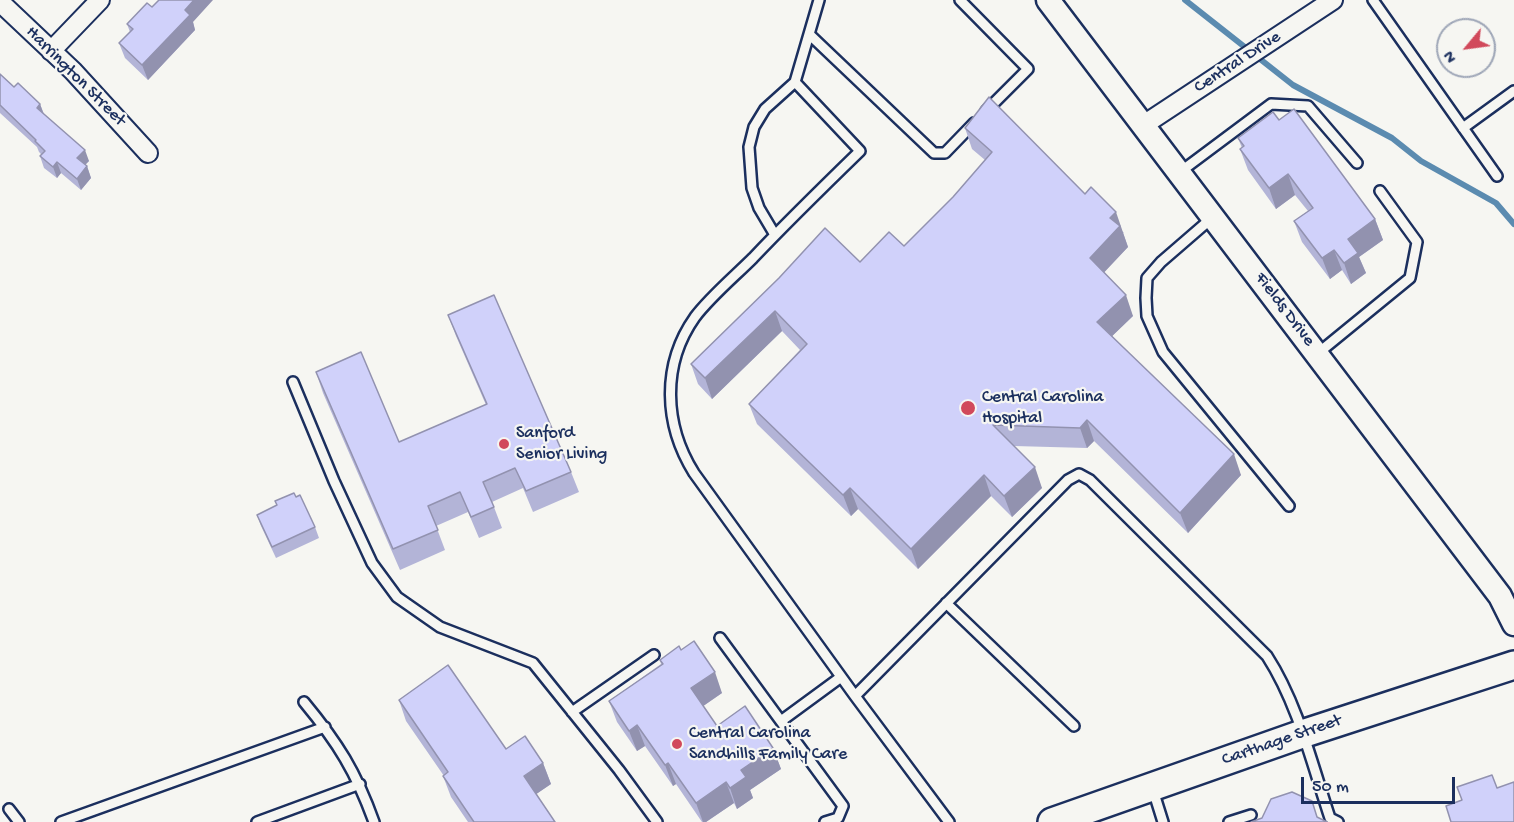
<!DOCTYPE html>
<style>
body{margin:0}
#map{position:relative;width:1514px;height:822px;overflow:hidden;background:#f6f6f2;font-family:"Gochi Hand",sans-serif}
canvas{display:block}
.north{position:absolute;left:1436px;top:18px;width:60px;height:60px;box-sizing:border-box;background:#f6f6f2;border:2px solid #9ea6b7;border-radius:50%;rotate:241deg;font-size:16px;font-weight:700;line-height:24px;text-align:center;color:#1b2f5e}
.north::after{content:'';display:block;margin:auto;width:21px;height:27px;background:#d1495b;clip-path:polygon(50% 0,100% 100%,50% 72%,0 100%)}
.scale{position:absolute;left:1301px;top:777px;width:154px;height:27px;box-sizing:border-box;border:3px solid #1b2f5e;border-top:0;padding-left:8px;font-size:18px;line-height:21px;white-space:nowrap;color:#1b2f5e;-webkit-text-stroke:4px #f6f6f2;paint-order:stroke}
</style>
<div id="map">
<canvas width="1514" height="822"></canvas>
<div class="north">N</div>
<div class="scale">50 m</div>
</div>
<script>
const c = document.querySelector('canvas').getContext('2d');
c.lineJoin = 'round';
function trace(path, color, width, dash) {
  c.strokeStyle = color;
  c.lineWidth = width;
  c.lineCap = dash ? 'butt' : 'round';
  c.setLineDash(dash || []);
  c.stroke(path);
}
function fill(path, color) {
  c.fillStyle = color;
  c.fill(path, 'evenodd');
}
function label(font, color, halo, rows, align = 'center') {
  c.font = font + ' "Gochi Hand",sans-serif';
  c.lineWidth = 4.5;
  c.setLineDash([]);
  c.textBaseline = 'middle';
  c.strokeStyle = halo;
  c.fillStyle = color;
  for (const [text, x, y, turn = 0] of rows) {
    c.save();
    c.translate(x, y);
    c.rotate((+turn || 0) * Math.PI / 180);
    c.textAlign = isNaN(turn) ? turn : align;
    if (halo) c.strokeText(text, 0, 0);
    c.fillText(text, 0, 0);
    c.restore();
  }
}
trace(new Path2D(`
 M1185 0 1293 85 1392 138 1421 161 1496 203 1514 224`), '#5b8bb0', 6);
const service = new Path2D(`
 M960 0 1028 69 986 111
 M1373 0 1497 176
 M809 34 934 153H945L974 123
 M795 82 860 151C824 186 788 221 753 258 735 276 710 297 695 317 661 365 664 425 694 473L855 696 949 822
 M1463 128 1514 91
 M1180 172 1271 104 1308 106 1357 163
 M1213 217 1161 262 1147 278 1146 298 1147 316 1163 352 1289 506
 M775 235 759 208 752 188 749 147 754 127 765 109 795 82 819 0
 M1317 354 1410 278 1417 242 1380 191
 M293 382 334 481 372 563 397 597 440 627 533 663 619 770 657 822
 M946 603 1074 726
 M720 638 843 806 838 818 825 822
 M855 696 1068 480 1079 474 1090 480 1267 656C1298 704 1312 764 1330 818L1338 822
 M304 702C338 743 356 772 374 822
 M572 712 654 655
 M781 721 841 677
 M1153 790 1163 822
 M9 809 19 822
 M61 822 325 727
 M257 822 360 784
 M1229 822 1251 815`);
const minor = new Path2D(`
 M0 2 73 71 148 153
 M51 51 100 0
 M1142 126 1333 0`);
const tertiary = new Path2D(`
 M1048 0 1500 596 1514 624`);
const secondary = new Path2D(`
 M1052 822 1302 734 1514 665`);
trace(service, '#1b2f5e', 14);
trace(minor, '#1b2f5e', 22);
trace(tertiary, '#1b2f5e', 27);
trace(secondary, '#1b2f5e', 32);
trace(service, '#f6f6f2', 9);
trace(minor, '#f6f6f2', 18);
trace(tertiary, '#f6f6f2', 22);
trace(secondary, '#f6f6f2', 27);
fill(new Path2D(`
 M152 7 193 22 195 30 148 80 125 58 119 43 130 32 127 24Z
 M0 74 14 87 40 104 44 114 89 161 85 165 87 166 91 178 81 190 61 173 57 178 44 168 40 156 42 155 39 152 37 147 0 113Z
 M1279 120 1375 219 1383 240 1359 257 1366 273 1351 284 1342 270 1330 279 1302 242 1294 221 1308 211 1295 195 1276 209 1248 170 1240 149 1242 148 1238 138Z
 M965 128 1085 194 1124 233H1123L1128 247 1104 272 1133 316 1112 336 1241 475 1188 533 1094 441 1087 448 1014 446 1042 488 1012 517 991 496 918 569 858 509 851 516 757 424 749 404 800 350 782 331 712 399 698 384 691 364 779 278 860 262 904 246 953 197 985 160 972 149Z
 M448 315 571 472 579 492 533 512 523 488 492 502 502 528 479 538 468 512 436 526 445 550 400 570 323 393 316 372 399 442 486 405 456 336Z
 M296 497 315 527 319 538 276 558 261 526 257 515 277 505 275 501Z
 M681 650 722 693 703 706 717 726 773 748 781 769 750 790 753 798 737 809 734 803 706 822H702L676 784 673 786 645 746 637 751 617 722 609 701 661 664 660 660Z
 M399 700 506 749 543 763 551 784 536 794 555 822H468L451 797 443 776H444L406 721Z`), '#b3b4d7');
fill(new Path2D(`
 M194 0H213L193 22 195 30 148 80 142 65 185 10Z
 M40 104 44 115 37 108Z
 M85 150 89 161 81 169 77 158Z
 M57 162 61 173 57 178 53 167Z
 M87 166 91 178 81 190 77 179Z
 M1288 174 1295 195 1276 209 1269 188Z
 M1116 212 1128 247 1098 279 1090 258 1110 218Z
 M1375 219 1383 240 1359 257 1366 273 1351 284 1344 263 1348 239Z
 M1334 250 1342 270 1330 279 1322 258Z
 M1126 295 1133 316 1105 343 1097 322Z
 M775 311 782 331 712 399 705 378Z
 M1087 420 1094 441 1087 448 1080 428Z
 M1234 454 1241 475 1188 533 1180 513Z
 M1035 467 1042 488 1012 517 1004 496Z
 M984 475 991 496 918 569 911 549Z
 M850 488 858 509 851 516 843 495Z
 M715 672 722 693 699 709 691 688Z
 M637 725 645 746 637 751 629 731Z
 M773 748 781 769 750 790 753 798 737 809 730 788 741 770Z
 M543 763 551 784 532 797 524 776Z
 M668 763 676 784 673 786 665 765Z
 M726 782 734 803 706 822H703L696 803Z`), '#9292af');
const building = new Path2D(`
 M159 0H194L185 10 190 15 142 65 119 43 133 29 127 24 147 3 152 7Z
 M0 74 14 87 18 83 40 104 37 108 85 150 77 158 87 166 77 179 57 162 53 167 40 156 45 151 35 141 36 140 0 105Z
 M989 97 1085 194 1091 187 1116 212 1110 218 1120 226 1090 258 1126 295 1097 322 1234 454 1180 513 1087 420 1080 428 993 425 1035 467 1004 496 984 475 911 549 850 488 843 495 749 404 807 344 775 311 705 378 691 364 779 278 825 228 860 262 889 232 904 246 953 197 992 152 965 128Z
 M1294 109 1375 219 1348 239 1358 253 1344 263 1334 250 1322 258 1294 221 1313 208 1288 174 1269 188 1240 149 1244 146 1238 138 1273 112 1279 120Z
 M494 295 571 472 526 491 515 468 483 482 494 507 471 517 460 492 428 506 438 530 393 549 316 372 361 352 399 442 487 404 448 315Z
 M294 493 296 497 300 495 315 527 272 547 257 515 277 505 275 501Z
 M694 641 715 672 691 688 717 726 745 706 773 748 741 770 746 777 730 788 726 782 696 803 668 763 665 765 637 725 629 731 609 701 663 664 660 660 679 646 681 650Z
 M448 665 506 749 525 736 543 763 524 776 555 822H474L443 776 448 772 399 700Z
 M1492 775 1497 788 1514 782V822H1451L1446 806 1462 800 1457 787Z
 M1292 792 1312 801 1317 817 1327 822H1251L1262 818 1271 799Z`);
fill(building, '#d0d1fa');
trace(building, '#9292af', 1.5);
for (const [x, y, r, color] of [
 [968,408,8,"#d1495b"],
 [504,444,6,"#d1495b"],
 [677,744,6,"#d1495b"]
]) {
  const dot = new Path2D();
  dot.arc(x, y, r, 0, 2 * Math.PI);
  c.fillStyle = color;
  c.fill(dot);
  trace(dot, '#f6f6f2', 2);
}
label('18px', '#1b2f5e', '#f6f6f2', [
 ["Central Drive",1238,63,-33],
 ["Harrington Street",75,77,45],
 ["Fields Drive",1284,310,53],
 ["Carthage Street",1282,741,-19]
]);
label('18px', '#1b2f5e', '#f6f6f2', [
 ["Central Carolina",982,398],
 ["Hospital",982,419],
 ["Sanford",516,434],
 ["Senior Living",516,455],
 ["Central Carolina",689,734],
 ["Sandhills Family Care",689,755]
], 'left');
</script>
